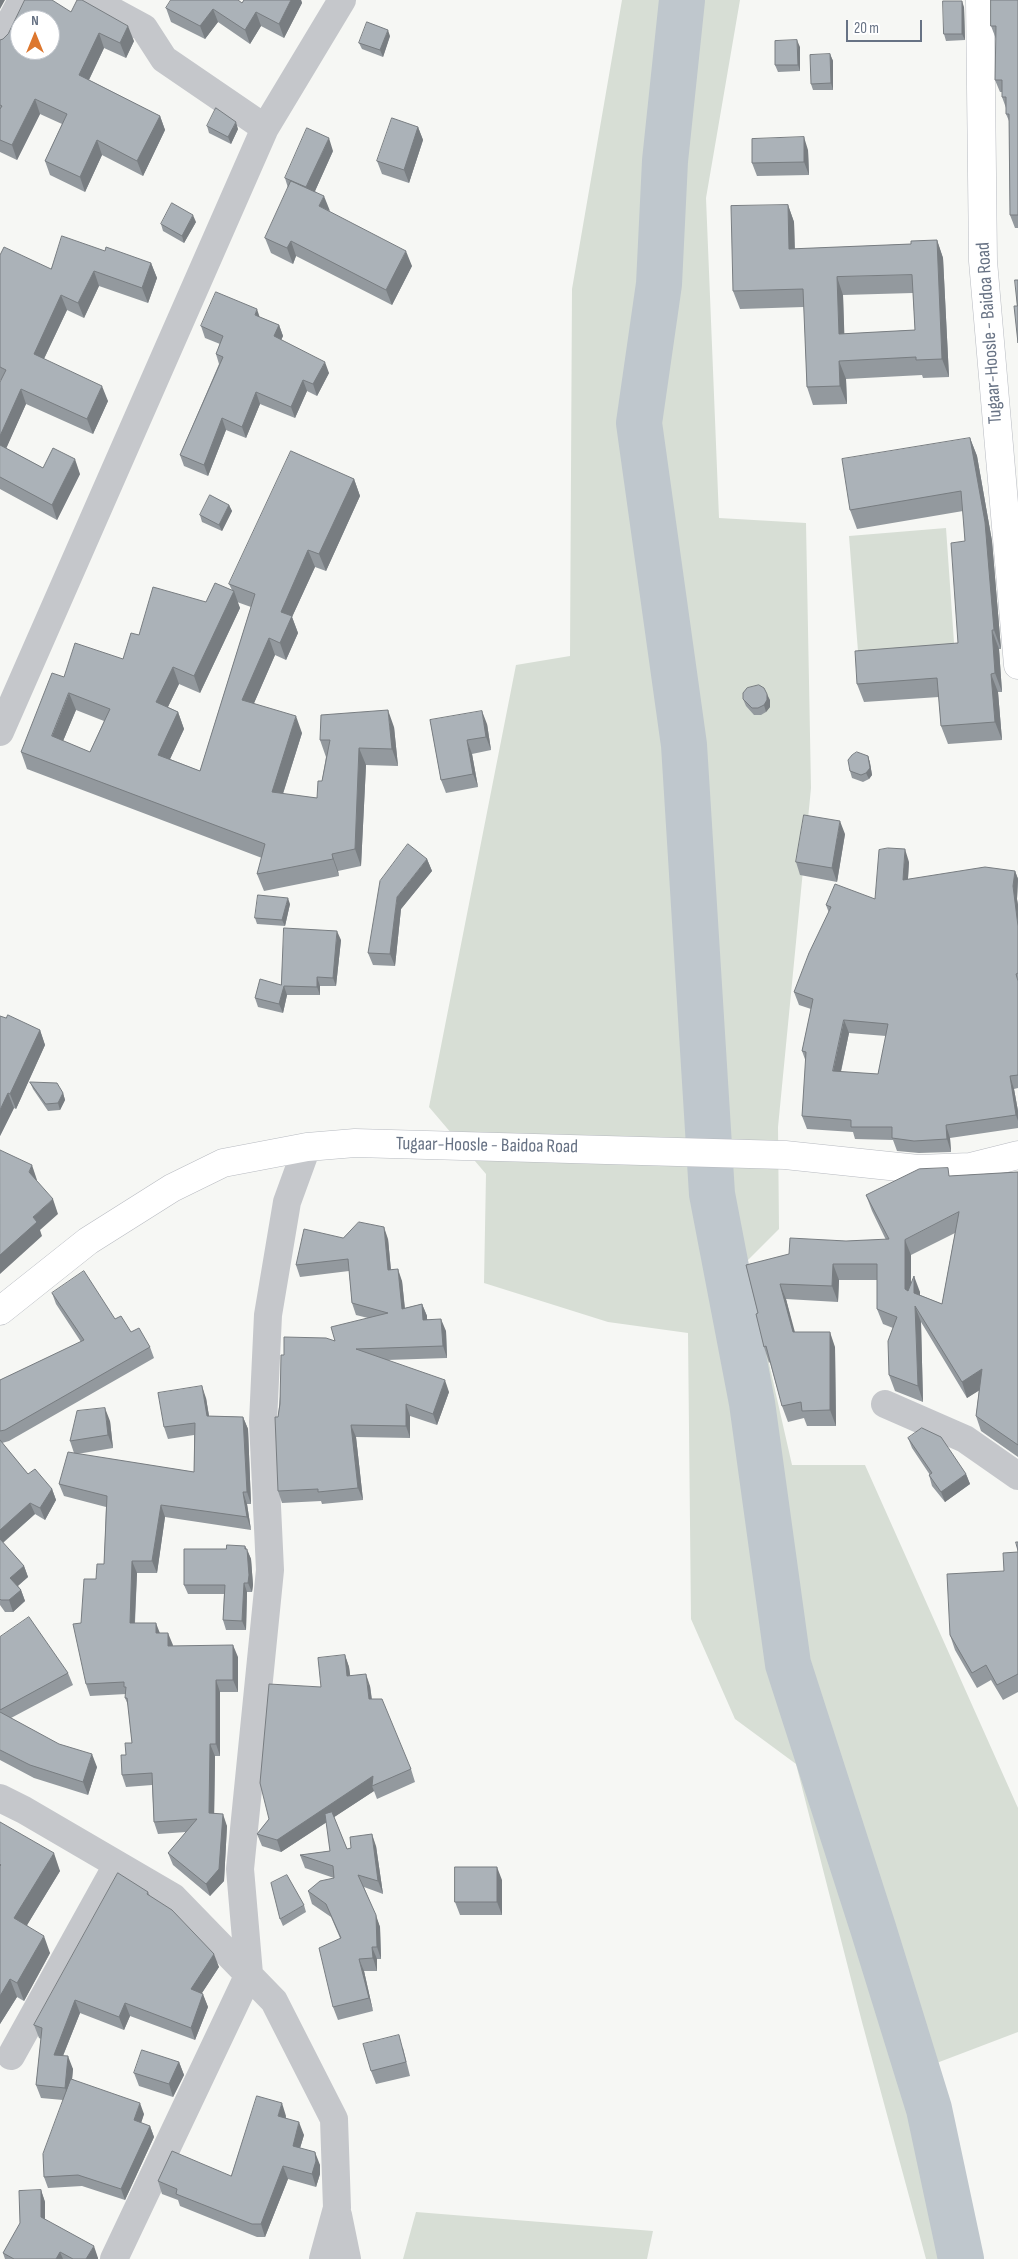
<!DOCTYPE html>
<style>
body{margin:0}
#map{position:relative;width:1018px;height:2259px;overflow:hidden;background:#f6f7f4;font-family:"Sofia Sans Condensed",sans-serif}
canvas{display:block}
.north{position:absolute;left:10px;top:10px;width:50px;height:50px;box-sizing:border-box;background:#fff;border:1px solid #c2c7ce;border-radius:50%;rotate:0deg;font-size:14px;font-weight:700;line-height:20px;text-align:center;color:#677284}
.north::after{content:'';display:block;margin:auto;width:18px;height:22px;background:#dd772e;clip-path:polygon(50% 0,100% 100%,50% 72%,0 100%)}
.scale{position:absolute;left:846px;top:20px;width:76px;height:22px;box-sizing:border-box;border:2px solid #677284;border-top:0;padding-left:6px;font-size:15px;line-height:18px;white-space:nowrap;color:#677284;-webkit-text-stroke:4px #fff;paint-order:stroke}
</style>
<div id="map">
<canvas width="1018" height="2259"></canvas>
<div class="north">N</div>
<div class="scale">20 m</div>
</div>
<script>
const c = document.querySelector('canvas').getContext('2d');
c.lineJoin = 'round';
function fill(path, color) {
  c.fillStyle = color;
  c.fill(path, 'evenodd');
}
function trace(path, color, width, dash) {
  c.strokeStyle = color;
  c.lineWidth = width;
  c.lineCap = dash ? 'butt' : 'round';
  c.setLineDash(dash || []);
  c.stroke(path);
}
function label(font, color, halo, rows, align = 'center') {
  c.font = font + ' "Sofia Sans Condensed",sans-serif';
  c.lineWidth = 5;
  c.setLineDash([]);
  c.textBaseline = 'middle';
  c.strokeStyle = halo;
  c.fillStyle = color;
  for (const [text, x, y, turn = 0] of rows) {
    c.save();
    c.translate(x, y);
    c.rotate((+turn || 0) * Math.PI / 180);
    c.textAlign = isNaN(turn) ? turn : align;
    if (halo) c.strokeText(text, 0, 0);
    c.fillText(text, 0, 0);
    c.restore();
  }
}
fill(new Path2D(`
 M622 0H740L706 198 719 518 806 523 811 788 778 1127 779 1229 746 1262 792 1465H865L1018 1808V2032L934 2064 971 2259H926L862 2022 796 1764 735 1719 691 1619 688 1333 608 1322 484 1283 486 1174 429 1107 516 665 570 656 572 289Z
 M946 528 955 657 859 664 849 536Z
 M416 2212 653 2231 647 2259H403Z`), '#d7ded5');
trace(new Path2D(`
 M679 0 681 4`), '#bfc7cd', 8);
trace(new Path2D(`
 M682 0 665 161 659 284 639 423 684 745 712 1194 752 1403 788 1664 873 1928 929 2109 961 2259`), '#bfc7cd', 46);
const secondary = new Path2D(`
 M980 0 983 261 1018 665
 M0 1311 88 1241 172 1188 223 1163 307 1147 355 1143 785 1155 918 1169 970 1167 1018 1155`);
trace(secondary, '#b7bac0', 29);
trace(new Path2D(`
 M92 0 144 28 164 59 265 128
 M0 41 22 0
 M0 732 265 128 342 0
 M885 1404 965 1439 1018 1476
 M0 1798 24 1810 173 1897 274 2001 334 2119 337 2208 323 2259
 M11 2056 117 1865
 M338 2215 347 2259
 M114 2259 249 1974 240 1869 270 1570 263 1422 268 1315 287 1202 307 1147`), '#c5c7cb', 28);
trace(secondary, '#fff', 28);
fill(new Path2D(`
 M244 0H301L302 3 284 38 261 26 250 44 218 22 205 39 171 22 166 8 242 3Z
 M1018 0V228H1015L1010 215 1009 121 1006 114V108L1002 97V92H1000L995 80 996 39 991 26Z
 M964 7 965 40 946 41 944 34Z
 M71 12 134 41 126 58 104 48 89 80 160 116 165 130 143 176 102 155 85 192 50 175 45 161 62 124 40 114 17 160 0 152V40Z
 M390 36 383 57 362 49 359 43Z
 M800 47V71L778 72 775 65Z
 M830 54 833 61V90H813L811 84Z
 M207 126 238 129 231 144 209 133Z
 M418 127 423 140 409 183 382 174 377 161Z
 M808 150 809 175 757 176 752 163Z
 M333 151 315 191 330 212 412 266 392 305 296 256 293 264 271 253 265 238 288 188 285 178Z
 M788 205 794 222 795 249 911 244 937 240 943 258 949 377 923 378 922 375 846 379 847 404 813 405 807 387 804 307 740 309 733 291ZM913 293 915 330 844 334 843 295Z
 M196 222 184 243 163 231 161 224Z
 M105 251 151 263 157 278 148 303 99 286 84 318 67 310 44 359 108 401 93 434 26 404 6 448 43 468 80 474 57 520 0 489V382L1 380H0V255L51 269Z
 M260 317 279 325 283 336 281 340 329 373 317 396 307 391 295 418 260 404 246 438 226 430 208 476 184 466 180 455 219 364 216 354 220 344 205 338 201 326Z
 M970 438 977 456 992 541 1001 649H999L1002 692H998L1002 740 948 744 941 726 939 697 864 702 857 684 958 643 965 541 963 511 857 529 850 510Z
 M354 479 360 496 326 571 315 567 292 617 298 633 286 660 275 655 254 703 302 733 283 794 317 798 322 781 326 757 320 740 394 727 398 766 366 765 361 866 338 871 339 876 264 891 257 874 262 858 27 769 21 752 64 677 123 659 139 635 232 590 229 584ZM237 602 251 607 200 771 170 759 184 729 178 712 168 707 179 684 200 693 240 608ZM76 710 104 721 90 752 63 741Z
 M229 505 232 511 222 531 202 522 200 515Z
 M743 699 770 700V707L766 712 761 715H754L746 706Z
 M430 720 487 724 491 750 472 754 478 787 446 793 441 780Z
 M868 756 870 763 872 775 869 779 863 782 852 778 850 771Z
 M845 834 837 882 800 875 796 862Z
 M427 859 432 871 401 909 395 966 373 965 368 953Z
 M909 862 908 879 1015 871 1018 879 1017 899 1018 905V1088L1014 1089 1018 1111V1128L950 1138 951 1152 919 1153 897 1151 893 1140 855 1139 853 1132 807 1129 802 1116 806 1062 802 1051 811 1009 799 1005 794 992 829 913 826 905 875 899ZM849 1033 886 1036 878 1074 841 1072Z
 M290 904 285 926 257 924 255 918Z
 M341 940 336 986H320V995H287L283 1013 258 1007 255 998 281 985Z
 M6 1018 40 1030 45 1045 16 1109 14 1108 0 1136Z
 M30 1082 63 1093 65 1100 60 1110 48 1111 33 1089Z
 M1018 1172V1457L981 1431 976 1416 979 1390 967 1398 921 1322 923 1402 895 1391 889 1375 893 1328 883 1324 877 1309V1280H839L838 1302 786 1299 794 1332 835 1347 836 1426H807L804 1418 788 1422 782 1406 770 1362 769 1363 764 1347 758 1313 746 1265 846 1241 886 1240 872 1211 866 1195 951 1176ZM955 1233 942 1304 920 1295V1292L911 1284V1255Z
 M343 1238 388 1239 391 1270 402 1281 405 1308 422 1304 427 1316V1319L446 1331 447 1358 387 1360 449 1392 437 1425 410 1416V1438L356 1437 363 1500 322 1504 321 1501 282 1503 278 1491V1417L284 1355 335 1341 368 1318 356 1315 352 1303 349 1271 300 1277 296 1265Z
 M52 1293 115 1319 131 1332 150 1347 154 1358 9 1441 2 1443 28 1474 52 1489 56 1500 45 1520 35 1514 3 1543 24 1566 28 1577 18 1586 21 1590 25 1601 13 1612H5L0 1605V1380L81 1342 56 1304Z
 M206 1398 209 1416 243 1417 248 1429 251 1504H247L251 1530 165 1517 157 1573H137L135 1623 160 1633 173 1646 238 1657V1692H220V1756H215L214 1813 227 1826 224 1881 210 1896 173 1865 168 1853 186 1832 158 1834 154 1822 152 1785 126 1787 122 1775 126 1755 132 1743 128 1705 125 1698 126 1694 90 1696 86 1684 81 1623 96 1579 104 1564 106 1507 64 1496 59 1484 74 1453 70 1441 110 1421 113 1448 77 1454 194 1472V1435L168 1439 164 1427Z
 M908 1438 966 1474 970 1484 945 1502 932 1486 929 1475H930L912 1448Z
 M1018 1542V1692L1003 1700 991 1680 977 1688 955 1650 950 1635 1004 1571 1018 1552Z
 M245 1546 251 1559 253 1585 252 1592H247L246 1630H226L223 1620 224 1594H188L184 1585 226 1549Z
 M0 1637 68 1673 73 1685 11 1718 97 1767 88 1795 34 1778 0 1760Z
 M345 1655 349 1667 350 1676 370 1686 372 1699 411 1769 415 1782 377 1799 374 1791 334 1817 347 1849 376 1846 383 1894 364 1887 380 1927 381 1959H377V1971H364L373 2011 338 2020 333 2007 340 1938 331 1917 312 1904 308 1891 334 1878 305 1868 300 1855 330 1851 327 1822 281 1852 262 1846 257 1834 269 1819 321 1687Z
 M0 1822 60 1871 27 1925 50 1953 24 2001 17 1997 0 2024Z
 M502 1880V1915H460L455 1902Z
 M148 1892 150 1896 219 1967 202 1993 208 2007 195 2040 130 2016 124 2030 80 2013 63 2056 73 2069 72 2079 144 2114 141 2123 150 2126 154 2137 125 2200 82 2186 48 2188 44 2177 63 2100 41 2098 36 2085 41 2039 39 2038 34 2025Z
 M304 1905 306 1912 283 1926 280 1919Z
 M403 2048 410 2076 376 2084 371 2071Z
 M179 2062 184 2075 173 2097 139 2086 134 2073Z
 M286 2116V2118L304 2135 300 2148 320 2165V2174L316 2187 288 2179 265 2237H257L180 2206 178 2200 162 2194 158 2181 231 2176Z
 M41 2190 45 2202V2219L98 2258V2259H5L3 2253Z`), '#93999e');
fill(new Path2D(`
 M0 0H5L0 9Z
 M291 0H301L302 3 284 38 279 24Z
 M962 1 964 7 965 40 962 34Z
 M213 9 218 22 205 39 200 26Z
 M256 12 261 26 250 44 245 30Z
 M128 26 134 41 126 58 120 43Z
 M388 30 390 36 383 57 380 50Z
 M99 33 104 48 84 90 79 75Z
 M797 40 800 47V71L798 65Z
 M830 54 833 61V90L831 83Z
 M35 99 40 114 17 160 12 145Z
 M160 116 165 130 143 176 137 161Z
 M236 122 238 129 231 144 228 137Z
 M418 127 423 140 409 183 404 170Z
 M804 137 808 150 809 175 804 162Z
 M329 138 333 151 311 200 306 187Z
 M97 140 102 155 85 192 80 177Z
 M324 196 330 211 319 206Z
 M788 205 794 222 795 267 789 249Z
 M193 215 196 222 184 243 182 236Z
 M937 240 943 258 949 377 942 359Z
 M291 241 296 256 293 264 287 248Z
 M406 251 412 266 392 305 386 290Z
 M151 263 157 278 148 303 142 288Z
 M94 271 99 286 84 318 78 303Z
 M837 277 843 295 845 352 839 334Z
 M61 295 67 310 39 369 34 354Z
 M257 309 261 321 255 315Z
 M279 325 283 336 278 347 274 336Z
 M839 361 846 379 847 404 840 386Z
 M325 362 329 373 317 396 313 384Z
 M303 380 307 391 295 418 291 407Z
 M102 386 108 401 93 434 87 419Z
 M21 389 26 404 2 458 0 453V436Z
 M256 392 260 404 246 438 242 427Z
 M222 418 226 430 208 476 204 465Z
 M970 438 977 456 992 541 1001 649 994 630Z
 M75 459 80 474 57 520 52 505Z
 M354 479 360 496 326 571 319 554Z
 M229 505 232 511 222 531 219 525Z
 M308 550 315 567 292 617 298 633 286 660 280 643 281 612Z
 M234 591 240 608 200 693 194 676Z
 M992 630 999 649 1002 692 995 673Z
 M269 638 275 655 248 717 242 700Z
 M173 667 179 684 162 719 156 702Z
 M991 674 998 692 1002 740 995 722Z
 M69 693 76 710 58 753 52 736Z
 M767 694 770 700V707L766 712 764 705Z
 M388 710 394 727 398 766 392 749Z
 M482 711 487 724 491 750 486 737Z
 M178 712 184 729 164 772 158 755Z
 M296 716 302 733 278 809 272 792Z
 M467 740 472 754 478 787 473 774Z
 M359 748 366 765 361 866 355 849Z
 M868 756 870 763 872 775 869 779 866 773Z
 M840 821 845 834 837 882 832 868Z
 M905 849 909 862 907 893 903 880Z
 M332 854 338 871 339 876 333 859Z
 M427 859 432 871 401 909 395 966 390 954 397 897Z
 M1015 871 1018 879 1017 899 1018 905V926L1013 886Z
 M288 898 290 904 285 926 282 920Z
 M337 931 341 940 336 986 333 978Z
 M317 977 320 986V995L317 987Z
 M284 986 287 995 283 1013 279 1004Z
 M844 1020 849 1033 838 1084 833 1071Z
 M40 1030 45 1045 16 1109 10 1094Z
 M1010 1076 1014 1089 1018 1111V1121L1016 1115Z
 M8 1093 14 1108 0 1136V1110Z
 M63 1093 65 1100 60 1110 58 1103Z
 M946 1125 950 1138 951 1152 947 1139Z
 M32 1165 37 1180 34 1187 29 1172Z
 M53 1199 58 1214 40 1230 42 1236 0 1274V1255L33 1217Z
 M384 1227 388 1239 392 1282 388 1270Z
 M905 1240 911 1255V1305L905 1289Z
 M833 1264 839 1280 838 1302 832 1286Z
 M398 1269 402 1281 406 1321 402 1309Z
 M914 1276 920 1292V1309L914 1293Z
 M780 1284 786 1299 799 1347 793 1332Z
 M422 1304 427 1316V1331L423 1320Z
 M915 1306 921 1322 923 1402 918 1386Z
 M441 1319 446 1331 447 1358 443 1346Z
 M830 1332 835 1347 836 1426 830 1410Z
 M982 1369 988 1385 967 1398 962 1382Z
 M445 1380 449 1392 437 1425 433 1414Z
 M202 1386 206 1398 211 1428 207 1416Z
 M406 1404 410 1416V1438L406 1426Z
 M105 1408 110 1421 113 1448 108 1435Z
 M243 1417 248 1429 251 1504 247 1492Z
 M351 1425 356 1437 363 1500 358 1488Z
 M966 1474 970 1484 945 1502 941 1492Z
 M52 1489 56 1500 45 1520 40 1508Z
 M243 1492 247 1504 251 1530 247 1517Z
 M30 1503 35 1514 0 1545V1530Z
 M161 1505 165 1517 157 1573 152 1561Z
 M245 1546 248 1553 247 1549 251 1559 253 1585 252 1592 248 1583Z
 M132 1561 137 1573 134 1635 130 1623Z
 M24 1566 28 1577 14 1589 10 1578Z
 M244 1583 247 1592 246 1630 242 1621Z
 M21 1590 25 1601 13 1612 9 1600Z
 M156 1623 161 1636 156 1633Z
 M168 1633 173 1645 172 1658 168 1646Z
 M233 1645 238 1657V1692L233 1680Z
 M345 1655 349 1667 352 1688 347 1676Z
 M366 1674 370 1686 373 1711 369 1699Z
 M216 1680 220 1692V1756L216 1744Z
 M210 1744 215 1756 214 1825 209 1813Z
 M92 1754 97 1767 88 1795 83 1782Z
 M373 1776 372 1786 374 1791 281 1852 277 1840Z
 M223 1814 227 1826 224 1881 210 1896 206 1884Z
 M372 1834 376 1846 383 1894 378 1881Z
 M54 1853 60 1871 21 1935 14 1918Z
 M497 1867 502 1880V1915L497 1902Z
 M376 1915 380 1927 381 1959 377 1947Z
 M44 1936 50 1953 24 2001 17 1983Z
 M372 1947 377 1959V1971L373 1958Z
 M214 1954 219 1967 196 2002 191 1989Z
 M359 1959 364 1971 373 2011 369 1998Z
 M10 1979 17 1997 0 2024V1996Z
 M203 1994 208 2007 195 2040 191 2028Z
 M75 2000 80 2013 58 2068 54 2055Z
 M125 2003 130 2016 124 2030 119 2017Z
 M68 2056 73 2069 70 2101 65 2088Z
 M179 2062 184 2075 173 2097 169 2084Z
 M140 2103 144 2114 138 2132 134 2120Z
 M282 2103 286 2116 283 2129 278 2116Z
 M299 2122 304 2135 297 2158 293 2146Z
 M150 2126 154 2137 125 2200 121 2189Z
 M315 2152 320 2165V2174L316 2187 312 2174Z
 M283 2166 288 2179 265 2237 261 2224Z
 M41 2190 45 2202V2229L41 2217Z
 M94 2246 98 2258V2259H86Z
 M60 2252 63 2259H56Z`), '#787d81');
const building = new Path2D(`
 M25 0H52L71 12 77 0H82L128 26 120 43 99 33 79 75 160 116 137 161 97 140 80 177 45 161 67 114 35 99 12 145 0 140V109L2 106 0 105V40L3 39 8 34ZM20 20H50V50H20Z
 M171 0H238L242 3 244 0H291L279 24 256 12 245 30 213 9 200 26 166 8Z
 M991 0H1018V215H1010L1009 114H1006V97H1002V80H995L996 26H991Z
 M943 1H962V34H944Z
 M367 22 388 30 380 50 359 43Z
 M797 40 798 65H775V41Z
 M830 54 831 83 811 84 810 55Z
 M216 108 236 122 228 137 207 126Z
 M392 118 418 127 404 170 377 161Z
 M307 128 329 138 306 187 285 178Z
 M804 137V162L752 163V139Z
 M291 181 324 196 319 206 406 251 386 290 291 241 287 248 265 238Z
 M172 203 193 215 182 236 161 224Z
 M788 205 789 249 911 244V241L937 240 942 359 916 360V357L839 361 840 386 807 387 803 289 733 291 731 206ZM912 275 915 330 839 334 837 277Z
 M62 236 105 251 106 247 151 263 142 288 94 271 78 303 61 295 34 354 102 386 87 419 21 389 0 436V382L6 370 0 367V255L4 247 51 269Z
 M1015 280H1018V343L1014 306H1017Z
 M216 292 257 309 255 315 279 325 274 336 325 362 313 384 303 380 291 407 256 392 242 427 222 418 204 465 180 455 223 357 216 354 223 336 201 326Z
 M970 438 985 522 994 630H992L995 673 991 674 995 722 941 726 937 678 857 684 855 651 958 643 951 543 965 541 961 491 850 510 842 459Z
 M0 445 43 468 53 448 75 459 52 505 0 477Z
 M291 451 354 479 319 554 308 550 281 612 292 616 280 643 269 638 242 700 296 716 272 792 317 798 318 781H322L330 740H320L321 715 388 710 392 749 359 748 355 849 332 854 333 859 257 874 265 844 21 752 52 673 64 677 75 643 123 659 131 633 139 635 153 587 206 602 215 583 234 591 194 676 173 667 156 702 178 712 158 755 200 771 255 594 229 584ZM69 693 110 709 90 752 52 736Z
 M210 495 229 505 219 525 200 515Z
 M759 685 764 688 767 694V700L764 705 758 708H752L743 699V693L747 688Z
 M482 711 486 737 467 740 473 774 441 780 430 720Z
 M857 752 868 756 870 768 866 773 861 775 850 771 848 760 852 755Z
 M804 815 840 821 832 868 796 862Z
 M408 844 427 859 397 897 390 954 368 953 380 881Z
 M888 848 905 849 903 880 985 867 1015 871 1013 886 1018 926V973L1016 974 1018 981V1075L1010 1076 1016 1115 946 1125 947 1139 914 1141 892 1138V1127H851V1120L802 1116 806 1052 802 1051 813 999 794 992 809 953 831 907 826 905 835 884 875 899 879 850ZM844 1020 888 1024 878 1074 833 1071Z
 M258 895 288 898 282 920 255 918Z
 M284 928 337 931 333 978 317 977V987L284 986 279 1004 255 998 260 979 281 985Z
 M8 1015 40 1030 10 1094 8 1093 0 1110V1016L6 1018Z
 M30 1082 57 1083 63 1093 58 1103 46 1104Z
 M0 1150 32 1165 29 1172 53 1199 33 1217 37 1222 0 1255Z
 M948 1168 949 1176 1018 1172V1445L976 1416 982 1369 962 1382 915 1306 918 1386 889 1375 888 1341 897 1317 877 1309V1264H833L832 1286 780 1284 793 1332H830V1410L802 1411 801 1402 782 1406 766 1346 764 1347 756 1314 758 1313 746 1265 789 1254 790 1238 846 1241 889 1239 866 1195 919 1169ZM959 1212 942 1304 914 1293V1276L908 1291 905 1289V1240Z
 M359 1222 384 1227 388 1270 398 1269 402 1309 422 1304 423 1320 441 1319 443 1346 356 1349 445 1380 433 1414 406 1404V1426L351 1425 358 1488 318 1492V1489L278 1491 275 1417H278L280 1404 281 1355H284V1337L326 1338 335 1341 331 1327 388 1313 352 1303 348 1259 296 1265 304 1229 343 1238Z
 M84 1271 115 1319 121 1316 131 1332 139 1328 150 1347 5 1430 0 1431V1380L84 1340 52 1293Z
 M202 1386 207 1416 243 1417 247 1492H243L247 1517 161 1505 152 1561H132L130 1623H156V1633H168V1646L233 1645V1680H216V1744H210L209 1813 223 1814 219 1869 206 1884 168 1853 197 1819 154 1822 152 1773 122 1775 121 1755H126L125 1743H132L127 1698H125L126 1687H124V1682L86 1684 73 1624 81 1623 84 1579H96L97 1564H104L107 1496 59 1484 68 1452 194 1472 195 1423 164 1427 158 1393Z
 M105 1408 108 1435 70 1441 77 1411Z
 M922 1428 941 1437 966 1474 941 1492 929 1475 932 1473 908 1438Z
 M0 1440 28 1474 35 1469 52 1489 40 1508 30 1503 0 1530Z
 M0 1539 24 1566 10 1578 21 1590 9 1600H1L0 1599Z
 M1016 1542H1018V1674L997 1685 986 1665 972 1673 950 1635 947 1574 1004 1571 1003 1553 1018 1552Z
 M227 1545 245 1546V1549H247L249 1575 248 1583H244L242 1621 223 1620 225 1585H184V1549H226Z
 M29 1617 68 1673 0 1710V1637Z
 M345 1655 347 1676 366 1674 369 1699H382L411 1769 372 1786 373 1776 277 1840 257 1834 269 1819 260 1783 269 1684 321 1687 318 1658Z
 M0 1712 59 1744 92 1754 83 1782 30 1765 0 1750Z
 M332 1812 347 1849 351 1848 350 1837 372 1834 378 1881 358 1875 376 1915 377 1947H372L373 1958 359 1959 369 1998 333 2007 319 1948 341 1938 326 1904 308 1891 320 1881 334 1878 333 1866 300 1855 330 1851 325 1814Z
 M0 1822 54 1853 14 1918 44 1936 17 1983 10 1979 0 1996V1866L1 1865 0 1864Z
 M455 1867H497V1902H455Z
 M118 1873 148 1892 147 1894 172 1910 214 1954 191 1989 203 1994 191 2028 125 2003 119 2017 75 2000 54 2055 68 2056 65 2088 36 2085 42 2028 34 2025Z
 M287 1875 304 1905 280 1919 271 1883Z
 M399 2035 406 2062 371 2071 363 2044Z
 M142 2050 179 2062 169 2084 134 2073Z
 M71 2079 140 2103 134 2120 150 2126 121 2189 78 2175 44 2177 43 2154Z
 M257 2096 282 2103 278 2116 299 2122 293 2146 315 2152 316 2161 312 2174 283 2166 261 2224H252L176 2194 177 2189 158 2181 172 2151 231 2176Z
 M41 2190V2217L94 2246 86 2259H73L60 2252 56 2259H14L3 2253 20 2223 19 2191Z`);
fill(building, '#abb2b8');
trace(building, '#787d81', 1);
label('19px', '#677284', '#fff', [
 ["Tugaar-Hoosle - Baidoa Road",990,333,-94],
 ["Tugaar-Hoosle - Baidoa Road",487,1146,1]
]);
</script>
